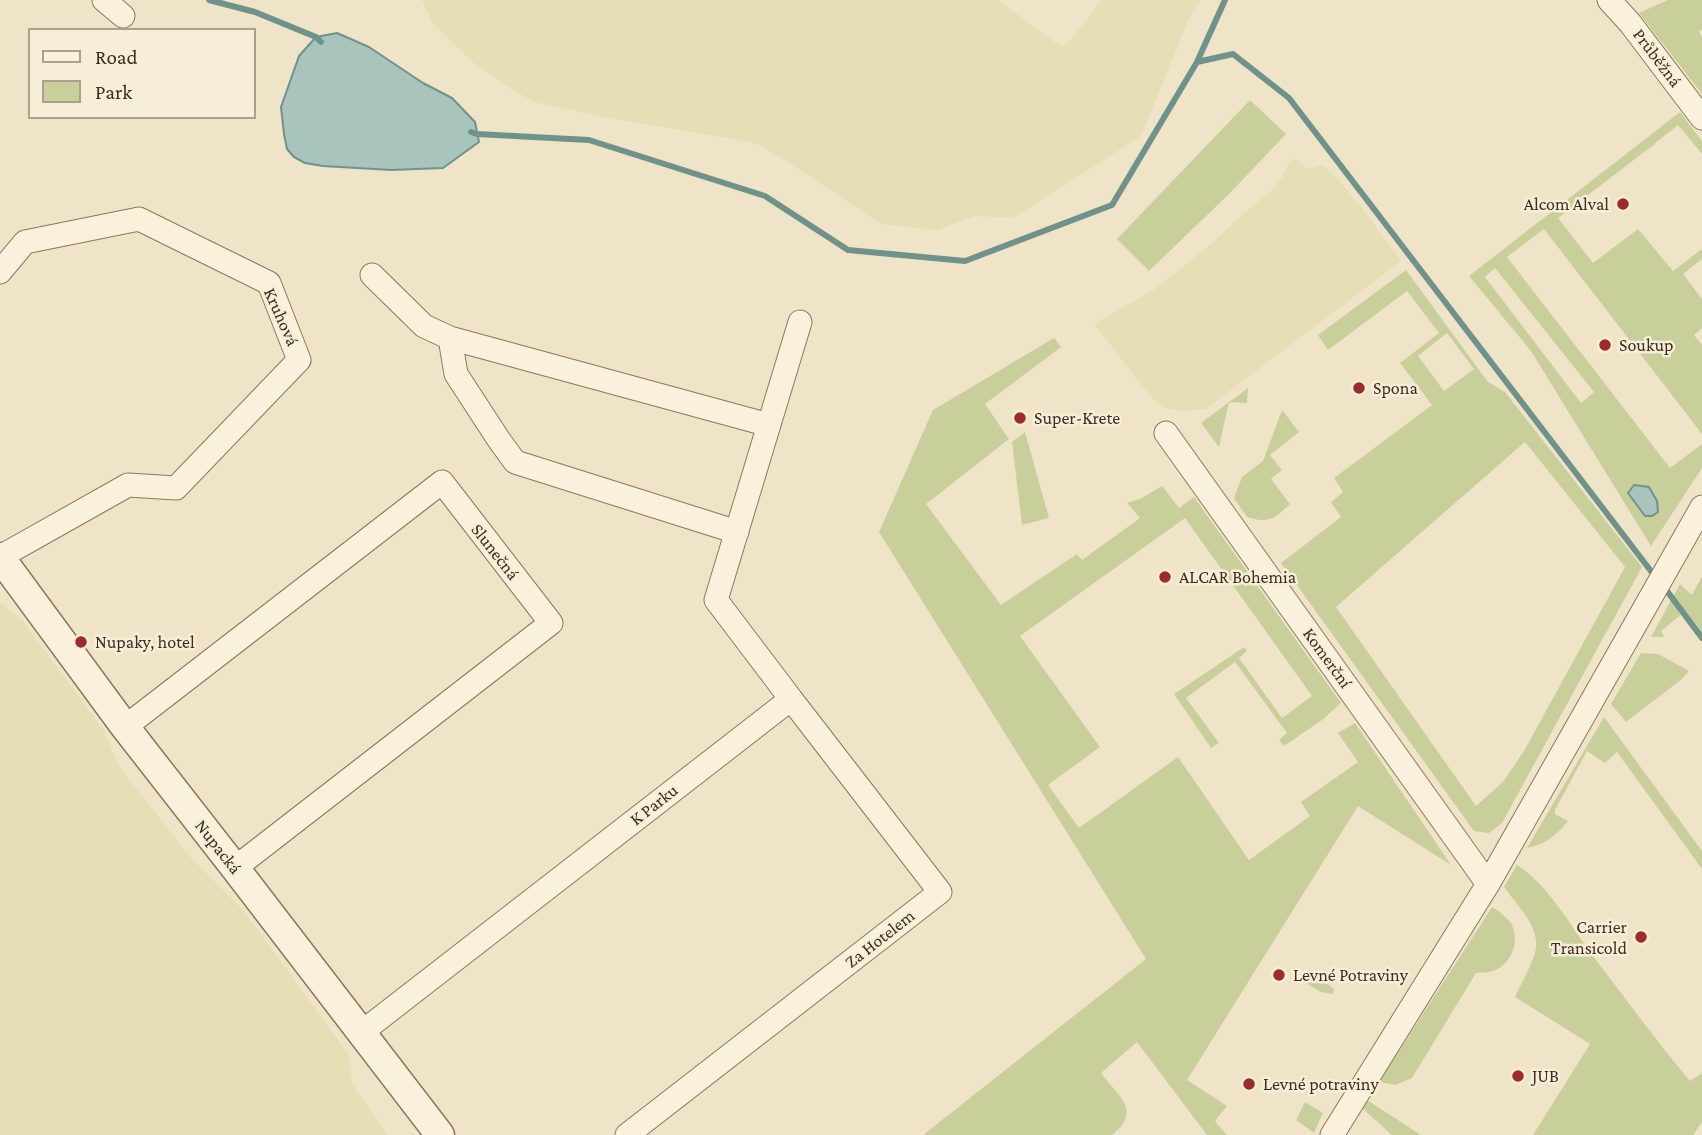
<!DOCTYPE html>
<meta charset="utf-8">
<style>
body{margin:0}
#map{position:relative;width:1702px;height:1135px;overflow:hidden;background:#f0e4c8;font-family:"Crimson Pro",serif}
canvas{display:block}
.legend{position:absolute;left:28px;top:28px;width:228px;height:91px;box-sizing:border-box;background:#f7eed8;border:2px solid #ada18e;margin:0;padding:9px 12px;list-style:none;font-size:21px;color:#3d2e20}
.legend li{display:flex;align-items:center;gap:14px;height:35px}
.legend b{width:35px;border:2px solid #ada18e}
</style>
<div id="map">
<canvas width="1702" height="1135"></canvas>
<ul class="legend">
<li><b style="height:9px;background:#faf1dc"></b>Road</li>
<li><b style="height:19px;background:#c9cf9b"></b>Park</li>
</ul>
</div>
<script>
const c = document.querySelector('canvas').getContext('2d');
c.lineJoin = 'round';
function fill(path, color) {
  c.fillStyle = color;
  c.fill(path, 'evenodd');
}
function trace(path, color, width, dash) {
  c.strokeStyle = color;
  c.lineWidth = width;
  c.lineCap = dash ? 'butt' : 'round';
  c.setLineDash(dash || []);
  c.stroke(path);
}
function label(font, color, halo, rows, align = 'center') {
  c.font = font + ' "Crimson Pro",serif';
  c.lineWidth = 5;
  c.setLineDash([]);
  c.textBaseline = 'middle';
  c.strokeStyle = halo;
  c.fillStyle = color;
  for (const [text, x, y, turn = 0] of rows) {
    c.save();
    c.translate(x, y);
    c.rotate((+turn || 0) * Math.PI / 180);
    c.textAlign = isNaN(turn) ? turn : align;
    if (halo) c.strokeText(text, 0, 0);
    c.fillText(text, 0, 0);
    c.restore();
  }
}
fill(new Path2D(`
 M422 0H998L1056 43 1064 46 1072 39 1101 0H1201L1191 14 1141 136 1013 218 976 216 937 230 881 224 788 162 755 143 599 116 534 102 505 85 475 64 433 24Z
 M1295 158 1308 169 1323 165 1337 178 1362 208 1401 261 1206 409 1180 411 1165 408 1151 397 1094 324 1155 289 1209 246 1236 220 1269 193 1281 179 1288 164Z
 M0 602 23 621 104 731 119 766 191 858 245 912 349 1055 352 1084 388 1135H0Z`), '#e6deb5');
fill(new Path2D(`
 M1668 0H1702V30L1699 31 1702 38V94L1639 13Z
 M1250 100 1286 134 1229 194 1149 271 1117 239Z
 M1680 112 1702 141V154L1678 125 1654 144 1655 145 1652 146 1558 218 1593 263 1638 229 1673 271 1702 249V259L1683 274 1702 299V328L1694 335 1702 345V434L1544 229 1507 257 1670 468 1702 444V468L1651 546 1531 351 1469 276ZM1495 268 1594 392 1581 403 1485 277ZM1634 485 1649 487 1657 501 1658 512 1653 516 1645 515 1628 493Z
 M1406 270 1488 382 1505 392 1642 567 1502 823 1489 833 1474 831 1281 563 1341 517 1331 502 1343 492 1334 478 1432 405 1400 363 1439 333 1407 291 1328 350 1318 335ZM1447 333 1474 369 1444 391 1418 356ZM1525 442 1625 567 1524 751 1503 782 1476 806 1336 607Z
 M1054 338 1061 347 985 404 1009 439 926 504 1001 605 1077 554 1082 560 1140 518 1127 503 1140 499 1162 486 1179 508 1194 497 1341 703 1322 720 1284 746 1279 740 1287 733 1235 662 1186 698 1219 743 1211 748 1174 694 1244 647 1247 651 1239 658 1282 718 1312 696 1185 518 1020 636 1100 747 1048 785 1079 828 1178 757 1249 860 1310 816 1301 802 1358 762 1338 733 1355 723 1451 865 1358 806 1187 1080 1227 1106 1215 1121 1227 1135H1207L1137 1042 1101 1073C1118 1096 1143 1111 1112 1135H923L1146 959 879 532 933 410Z
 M1248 388 1247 403 1229 402 1219 447 1201 423Z
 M1282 410 1299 432 1270 455 1282 470 1271 479 1290 504C1274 519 1269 524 1247 517L1234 498 1242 477 1263 461Z
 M1025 432 1049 518 1022 525 1012 442Z
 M1702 576V641L1682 614 1661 631 1664 637H1651L1680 584 1692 595Z
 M1641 653 1658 654 1689 671 1682 679 1626 722 1611 704Z
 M1604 717 1702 851V869L1617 752 1605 763 1587 751 1555 810V814L1568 821C1556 836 1545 844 1527 848Z
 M1517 865C1547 884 1569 923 1590 952 1623 995 1655 1039 1690 1081L1702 1073V1122L1693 1135H1533L1590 1044 1515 997C1521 984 1529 970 1534 956 1544 930 1518 907 1504 887Z
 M1492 907C1499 911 1508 918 1512 925 1520 943 1511 965 1493 971 1488 973 1481 972 1476 973L1412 1078 1395 1085 1379 1082Z
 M1309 969 1334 989 1333 994 1321 992 1302 981Z
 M1367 1100 1421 1135H1392L1362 1108Z
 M1305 1102 1323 1113 1314 1133 1296 1120Z`), '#c9cf9b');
const water = new Path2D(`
 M337 33 369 47 423 83 452 98 475 122 479 142 443 168 391 170 323 166 305 163 294 157 287 149 284 134 281 107 299 56 316 37Z
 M1634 485 1649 487 1657 501 1658 512 1652 516H1645L1628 493Z`);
fill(water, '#a9c4bc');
trace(water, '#6f938a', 2);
trace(new Path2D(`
 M209 0 255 12 316 37 321 42
 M1197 62 1225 0
 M471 132 477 134 589 140 765 196 848 250 965 261 1112 205 1197 62 1233 54 1289 98 1657 579
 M1664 587 1702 638`), '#6f938a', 6);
const minor = new Path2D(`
 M104 0 123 16
 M1609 0 1630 23 1702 118
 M0 272 25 242 139 219 269 283 299 360 176 488 128 485 0 557
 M372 275 424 326 450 338 769 425
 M450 338 456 374 499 440 515 462 737 532
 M1166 433 1488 884
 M125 727 442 482 551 623 235 868
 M362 1032 791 699 716 600 800 322
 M627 1135 940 892 791 699
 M1332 1135 1488 884 1702 507`);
const tertiary = new Path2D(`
 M0 557 125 727 235 868 440 1135`);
trace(minor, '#8d765c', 25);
trace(tertiary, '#8d765c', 31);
trace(minor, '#faf1dc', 23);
trace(tertiary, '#faf1dc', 28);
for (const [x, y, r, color] of [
 [1623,204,7,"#9e2a2b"],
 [1605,345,7,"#9e2a2b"],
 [1359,388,7,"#9e2a2b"],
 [1020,418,7,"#9e2a2b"],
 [1165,577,7,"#9e2a2b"],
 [81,642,7,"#9e2a2b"],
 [1641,937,7,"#9e2a2b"],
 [1279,975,7,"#9e2a2b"],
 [1518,1076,7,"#9e2a2b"],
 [1249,1084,7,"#9e2a2b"]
]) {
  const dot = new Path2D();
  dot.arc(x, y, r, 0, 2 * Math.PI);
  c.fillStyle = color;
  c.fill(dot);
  trace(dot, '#f7eed8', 2.5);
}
label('18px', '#3d2e20', '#f7eed8', [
 ["Průběžná",1657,58,53],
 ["Kruhová",281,317,66],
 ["Slunečná",495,552,52],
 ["Komerční",1327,658,54],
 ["K Parku",654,805,-38],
 ["Nupacká",218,847,52],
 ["Za Hotelem",880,939,-38]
]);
label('18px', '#3d2e20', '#f7eed8', [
 ["Alcom Alval",1609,204,"right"],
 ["Soukup",1619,345],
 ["Spona",1373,388],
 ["Super-Krete",1034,418],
 ["ALCAR Bohemia",1179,577],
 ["Nupaky, hotel",95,642],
 ["Carrier",1627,927,"right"],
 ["Transicold",1627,948,"right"],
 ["Levné Potraviny",1293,975],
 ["JUB",1532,1076],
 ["Levné potraviny",1263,1084]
], 'left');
</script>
